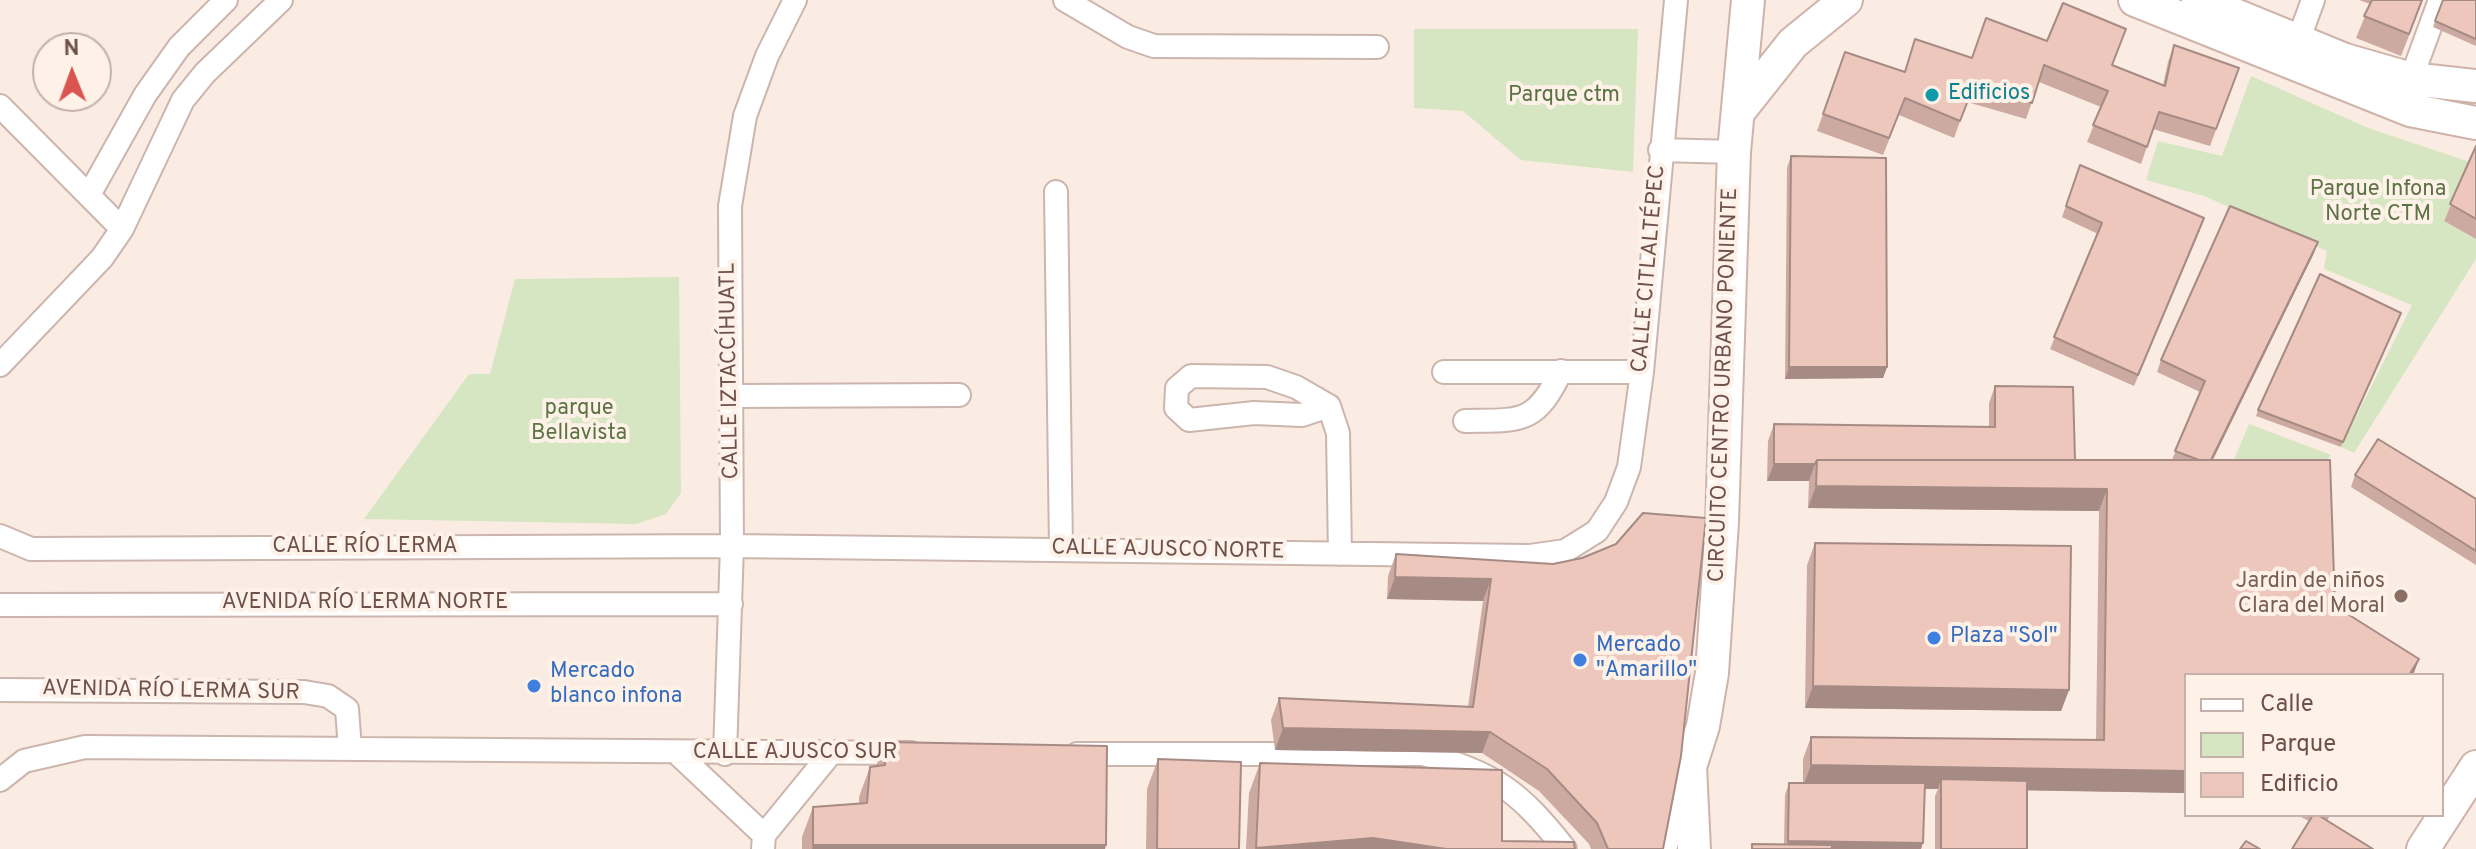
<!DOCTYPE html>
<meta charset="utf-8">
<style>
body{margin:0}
#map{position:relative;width:2476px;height:849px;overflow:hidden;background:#faece2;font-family:Overpass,sans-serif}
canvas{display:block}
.legend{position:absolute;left:2184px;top:673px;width:260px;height:144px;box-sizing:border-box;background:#fdf1e8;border:2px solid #c4b1a9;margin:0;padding:10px 14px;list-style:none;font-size:24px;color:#6f514b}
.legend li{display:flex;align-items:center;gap:16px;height:40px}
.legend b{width:40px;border:2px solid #c4b1a9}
.north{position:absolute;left:32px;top:32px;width:80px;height:80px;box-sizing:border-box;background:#fdf1e8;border:2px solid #c4b1a9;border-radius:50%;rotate:359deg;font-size:22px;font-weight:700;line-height:32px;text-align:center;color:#6f514b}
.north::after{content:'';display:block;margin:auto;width:28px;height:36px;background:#db5550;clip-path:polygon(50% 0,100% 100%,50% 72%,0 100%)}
</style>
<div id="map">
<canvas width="2476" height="849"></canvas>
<ul class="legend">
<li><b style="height:10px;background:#fff"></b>Calle</li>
<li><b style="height:22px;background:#d7e6c2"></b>Parque</li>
<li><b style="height:22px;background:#edc6bc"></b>Edificio</li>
</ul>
<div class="north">N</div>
</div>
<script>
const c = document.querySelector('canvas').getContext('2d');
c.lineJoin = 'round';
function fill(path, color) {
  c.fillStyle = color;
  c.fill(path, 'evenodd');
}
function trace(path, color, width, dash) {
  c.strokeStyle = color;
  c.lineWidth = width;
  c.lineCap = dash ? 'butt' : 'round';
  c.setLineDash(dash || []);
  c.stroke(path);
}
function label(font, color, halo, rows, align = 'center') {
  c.font = font + ' Overpass,sans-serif';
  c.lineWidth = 8;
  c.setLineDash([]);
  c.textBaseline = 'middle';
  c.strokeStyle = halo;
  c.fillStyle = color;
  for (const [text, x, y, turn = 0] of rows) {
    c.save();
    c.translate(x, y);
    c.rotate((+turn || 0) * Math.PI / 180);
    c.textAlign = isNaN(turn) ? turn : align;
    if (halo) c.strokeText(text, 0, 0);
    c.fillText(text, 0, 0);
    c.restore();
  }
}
fill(new Path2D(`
 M1414 29H1638L1633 172 1521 160 1463 111 1414 108Z
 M2251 76 2368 128 2470 162 2444 221 2476 239V259L2354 453 2341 447 2412 305 2324 269 2327 251 2204 196 2146 180 2158 141 2222 156Z
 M679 277 681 493 666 514 636 524 364 519 469 374H490L515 279Z
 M2249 424 2331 455 2315 476 2228 474Z`), '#d7e6c2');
const street = new Path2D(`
 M1065 0 1128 37 1154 46 1377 47
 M2298 41 2313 0
 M2411 79 2440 0
 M0 106 122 229
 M1660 150 1734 152
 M1056 192 1061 549
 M89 195 145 95 179 47 226 0
 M0 365 102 258 122 229 183 100 205 73 281 0
 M1444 372H1642
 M733 396 959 395
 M1329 406 1302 415 1254 413 1189 420 1176 408 1177 388 1191 376 1267 377 1296 387 1329 406 1338 433 1340 554
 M1465 421C1521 420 1535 425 1561 371
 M0 536 31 549 732 546 1530 556 1565 551 1597 531 1616 502 1629 467 1642 372 1676 0
 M0 605 731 604
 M0 690 304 692 328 696 347 709 350 749
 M678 754 764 835
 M725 754 732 546 730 206 745 116 767 56 795 0
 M1077 754H1423C1495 773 1519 791 1565 849
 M0 780 24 761 85 747 911 753
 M763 849 764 835 831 753
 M1665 849 1685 780`);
const secondary = new Path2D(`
 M2135 0 2410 110 2476 123
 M2198 0 2345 60 2411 79 2476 86
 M1739 111 1793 43 1846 0
 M1694 849 1690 767 1703 726 1712 673 1722 522 1734 152 1748 0
 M2423 849 2476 767`);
trace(street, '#ccb5ad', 26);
trace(secondary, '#cfb3aa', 36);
trace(street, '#fff', 22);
trace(secondary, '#fff', 32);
fill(new Path2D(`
 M2359 0H2423L2401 56 2356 38 2370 4Z
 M2443 0H2476V46L2433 27Z
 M1915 39 1972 58 2112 65 2163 85 2168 62 2174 45 2239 68 2210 146 2153 129 2141 164 2087 142 2101 107 2039 82 2026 119 1967 102 1954 138 1899 115 1883 155 1817 131 1845 52 1904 72Z
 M2476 146V239L2444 221Z
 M1791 156 1887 367 1883 378 1785 379 1787 168Z
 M2080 165 2200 230 2134 386 2050 349 2098 234 2062 217Z
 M2314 253 2213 460 2335 606 2419 659 2413 675H2186V793L2027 790V849H1935V796L1938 789H1925L1921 849H1751L1752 844H1784L1785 795 1789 783H1803V759L1811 737 2096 740 2099 511 1808 508 1809 481H1767L1768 441 1774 424 1989 427V403L1995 386 2075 460H2172L2200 392 2157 372 2161 360Z
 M2401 313 2341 447 2256 416 2258 410Z
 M2355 475 2476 499V565L2351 487Z
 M1815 543 2069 690 2061 711 1805 708 1807 565Z
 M1396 554 1553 564 1663 849H1591L1589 844 1539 791 1482 753 1275 750 1271 720 1279 698 1468 707 1483 601 1387 599 1388 576Z
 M885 742 1105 849H802V837L813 807 859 803V797L870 767 876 766Z
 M1158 759 1239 849H1146L1147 789Z
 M1260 763 1502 841 1575 849H1246L1249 793Z
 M2297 815H2330L2327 821H2309Z`), '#ccaaa2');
fill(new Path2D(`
 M2318 242 2314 253 2205 475 2209 464Z
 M1789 367H1887L1883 378 1785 379Z
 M1774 464H1815L1809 481H1767Z
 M1816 486 2107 489 2099 511 1808 508Z
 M1395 577 1491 579 1483 601 1387 599Z
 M2419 659 2413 675H2409Z
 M1813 686 2069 690 2061 711 1805 708Z
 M1283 728 1490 732 1482 753 1275 750Z
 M1811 765 2186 771V793L1941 789V779L1938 789 1803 787Z
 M1373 838 1446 849H1255L1256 848Z
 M1788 841 1923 843 1921 849H1786Z
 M813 845H1106L1105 849H812Z`), '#a68b84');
const building = new Path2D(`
 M2372 0H2422L2409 34 2364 16Z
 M2443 0H2476V39L2435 21Z
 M2063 3 2126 29 2112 65 2165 86 2174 45 2239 68 2216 129 2159 112 2147 147 2093 125 2108 91 2044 65 2032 103 1974 85 1960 121 1905 98 1889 138 1823 114 1845 52 1905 72 1915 39 1972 58 1986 18 2047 41Z
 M2476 146V219L2450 204Z
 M1791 156 1886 158 1887 367H1789Z
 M2080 165 2204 218 2138 375 2054 337 2102 223 2066 206Z
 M2230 206 2318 242 2211 460H2199L2175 451 2205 381 2161 360Z
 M2320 274 2401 313 2343 442 2258 410Z
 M1995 386 2073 387 2075 460H1817L1815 464H1774V424L1995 427Z
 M2378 439 2476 499V551L2355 475Z
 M1817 460H2330L2335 606 2419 659 2409 675H2186V771L1811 765V737L2104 740 2107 489 1816 486Z
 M1643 513 1706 518 1681 756 1663 849H1608L1597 823 1547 769 1490 732 1283 728 1279 698 1473 707 1491 579 1395 577 1396 554 1553 564 1582 558 1616 544Z
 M1815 543 2071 546 2069 690 1813 686Z
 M885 742 1107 746 1106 845H813V807L867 803 870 767 885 765Z
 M1158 759 1241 762 1239 849H1157Z
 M1260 763 1502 770V841L1574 842 1575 849H1446L1373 838 1256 848Z
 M1941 779 2027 781V849H1941Z
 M1789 783H1925L1923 843 1788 841Z
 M2313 815H2318L2373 849H2292Z
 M2246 841 2260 849H2240Z
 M1752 844 1832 845V849H1752Z`);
fill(building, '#edc6bc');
trace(building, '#a68b84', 2);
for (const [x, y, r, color] of [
 [1932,95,8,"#0f9aa8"],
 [2401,596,8,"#8d6e63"],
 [1934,638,8,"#3f7fe0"],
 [1580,660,8,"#3f7fe0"],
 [534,686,8,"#3f7fe0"]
]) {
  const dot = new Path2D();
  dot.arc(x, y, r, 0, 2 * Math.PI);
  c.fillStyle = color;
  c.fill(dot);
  trace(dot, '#fdf1e8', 3);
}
label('22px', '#0d838f', '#fdf1e8', [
 ["Edificios",1948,95]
], 'left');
label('22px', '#5c7444', '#fdf1e8', [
 ["Parque ctm",1564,97],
 ["Parque Infona",2378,191],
 ["Norte CTM",2378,216],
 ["parque",579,410],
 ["Bellavista",579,435]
]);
label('22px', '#6f514b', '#fdf1e8', [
 ["CALLE CITLALTÉPEC",1650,269,-85],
 ["CALLE IZTACCÍHUATL",731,371,-91],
 ["CIRCUITO CENTRO URBANO PONIENTE",1725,385,-88],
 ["CALLE RÍO LERMA",365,548],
 ["CALLE AJUSCO NORTE",1168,551,1],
 ["AVENIDA RÍO LERMA NORTE",365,604],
 ["AVENIDA RÍO LERMA SUR",171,692,1],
 ["CALLE AJUSCO SUR",795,754]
]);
label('22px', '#785e54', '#fdf1e8', [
 ["Jardin de niños",2385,583],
 ["Clara del Moral",2385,608]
], 'right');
label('22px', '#366cbe', '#fdf1e8', [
 ["Plaza \"Sol\"",1950,638],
 ["Mercado",1596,647],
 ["\"Amarillo\"",1596,672],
 ["Mercado",550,673],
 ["blanco infona",550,698]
], 'left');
</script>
